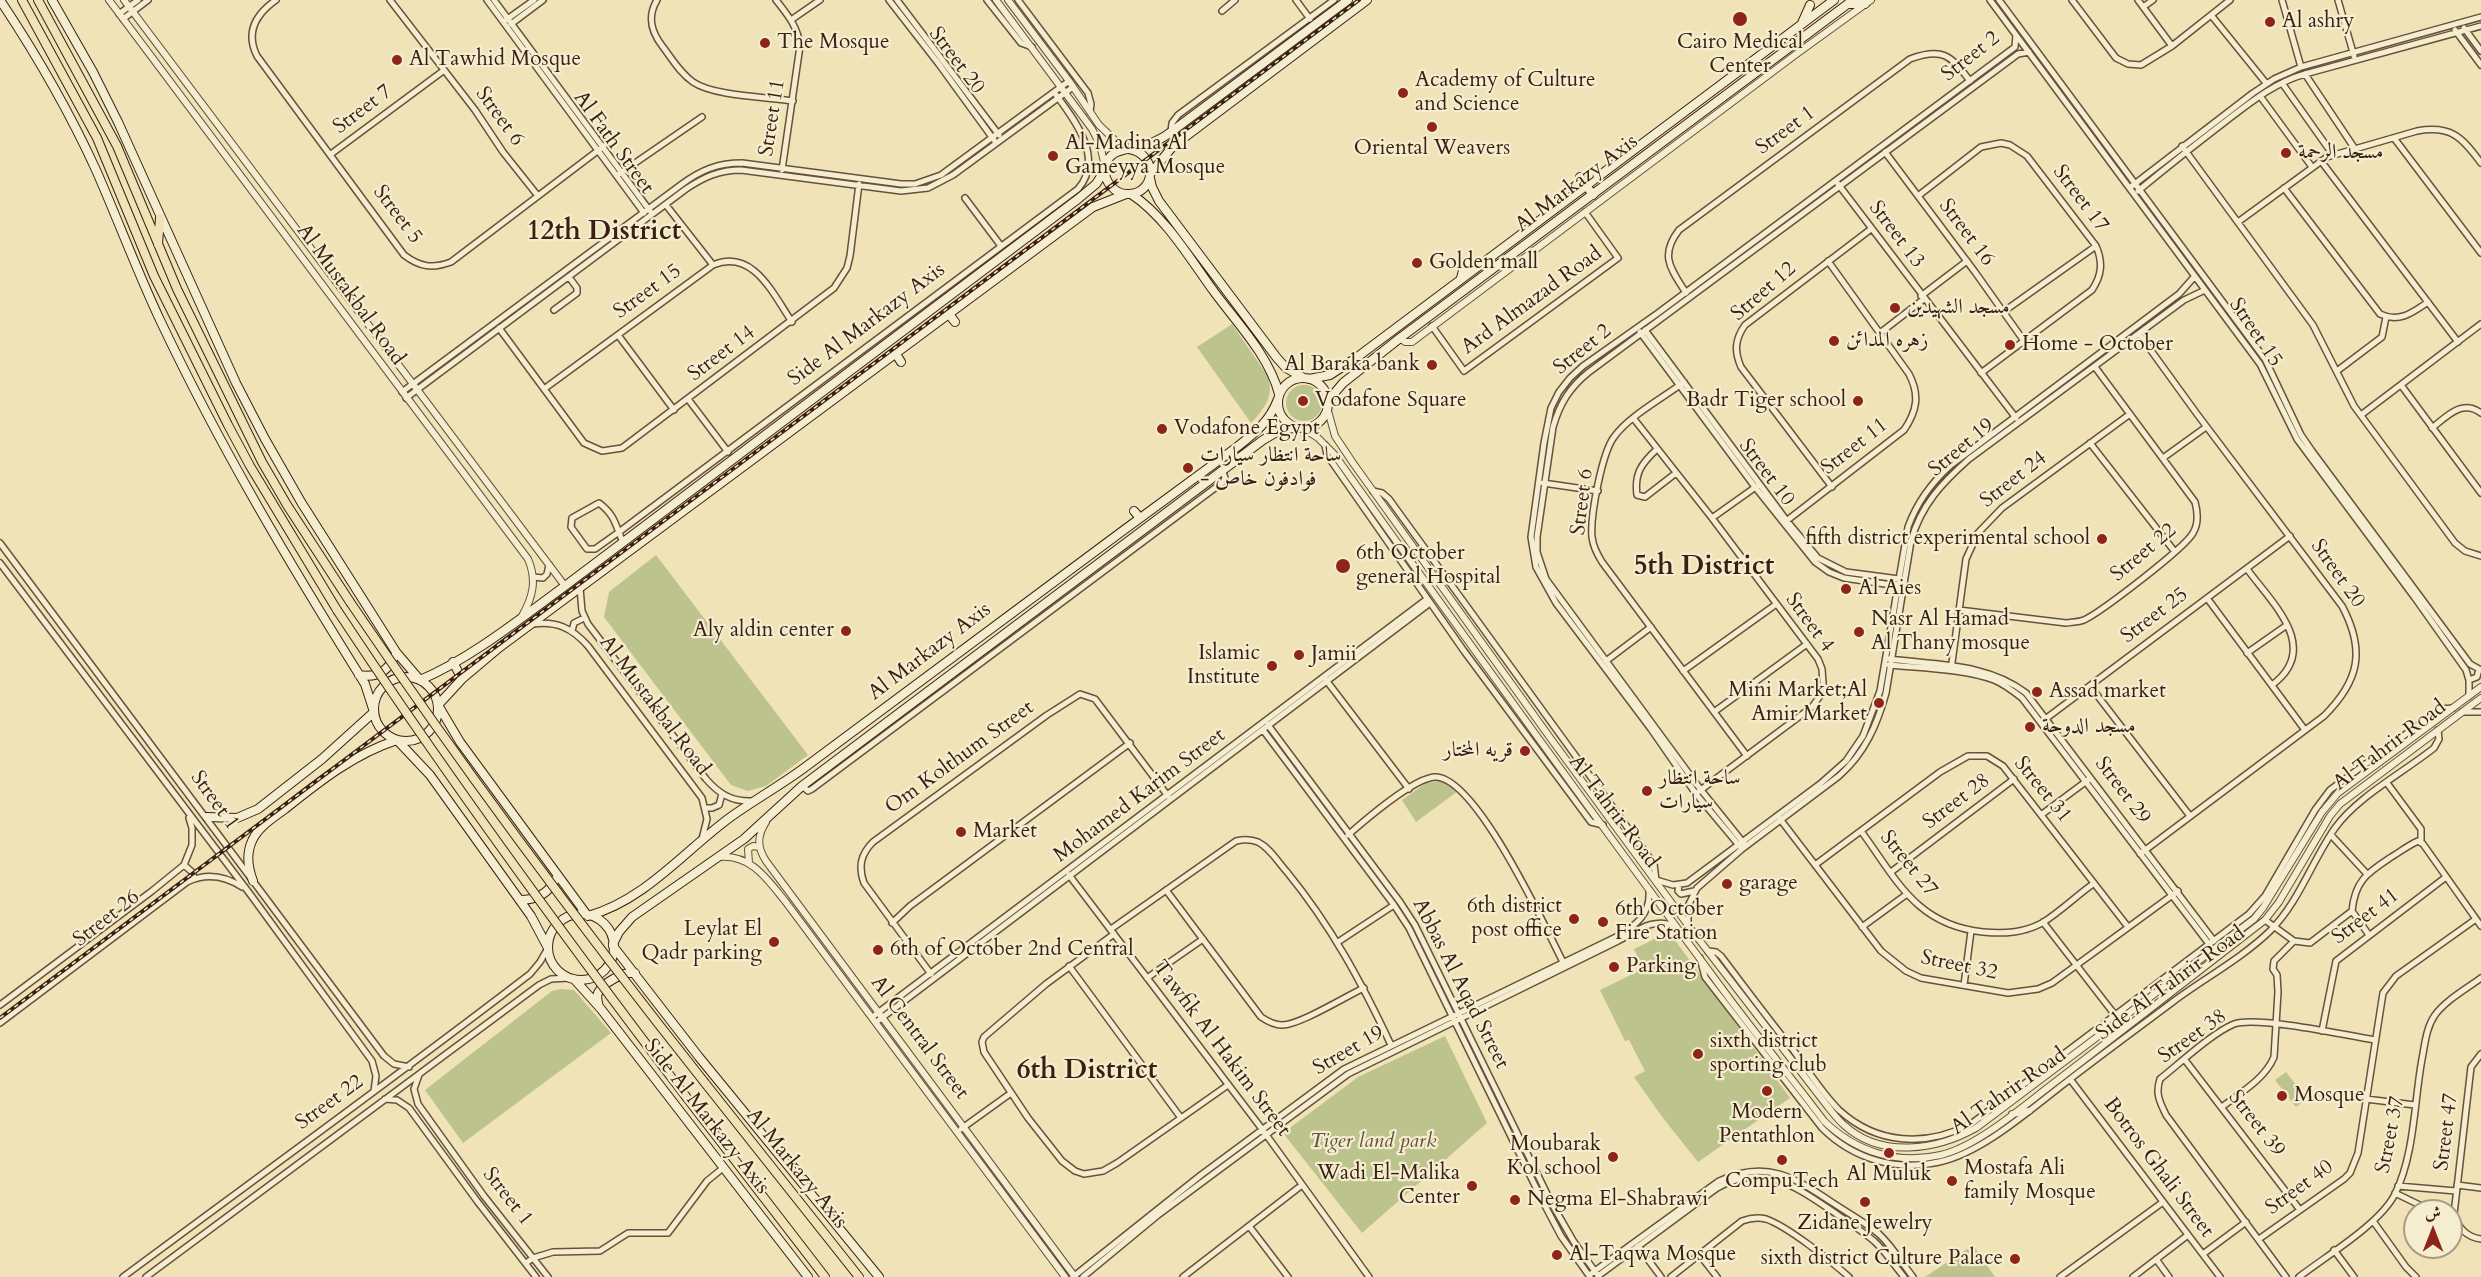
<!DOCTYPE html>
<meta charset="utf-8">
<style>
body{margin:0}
#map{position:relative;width:2481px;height:1277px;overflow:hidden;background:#f0e3b7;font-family:Cardo,Amiri,serif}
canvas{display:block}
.north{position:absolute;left:2403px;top:1199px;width:60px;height:60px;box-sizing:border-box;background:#f5edd0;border:2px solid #ab9b84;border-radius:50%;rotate:0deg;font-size:16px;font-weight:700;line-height:24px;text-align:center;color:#3b2012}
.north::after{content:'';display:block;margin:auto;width:21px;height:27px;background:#8f2418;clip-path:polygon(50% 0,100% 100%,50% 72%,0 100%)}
</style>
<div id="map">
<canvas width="2481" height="1277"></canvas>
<div class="north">ش</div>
</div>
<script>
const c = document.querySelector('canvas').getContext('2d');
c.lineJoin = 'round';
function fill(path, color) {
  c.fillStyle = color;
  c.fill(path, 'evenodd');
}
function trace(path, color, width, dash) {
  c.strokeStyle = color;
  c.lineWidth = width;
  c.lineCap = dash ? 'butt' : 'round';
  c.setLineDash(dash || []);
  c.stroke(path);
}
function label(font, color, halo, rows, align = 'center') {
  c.font = font + ' Cardo,Amiri,serif';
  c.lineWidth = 4.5;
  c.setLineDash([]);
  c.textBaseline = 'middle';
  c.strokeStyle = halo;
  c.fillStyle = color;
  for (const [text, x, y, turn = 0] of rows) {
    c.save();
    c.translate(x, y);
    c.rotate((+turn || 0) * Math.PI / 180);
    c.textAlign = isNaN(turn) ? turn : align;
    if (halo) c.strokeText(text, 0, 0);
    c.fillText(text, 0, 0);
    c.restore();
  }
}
fill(new Path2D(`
 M1232 324 1267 375C1275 395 1265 408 1251 423L1197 347Z
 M1286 403a18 18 0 1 1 36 0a18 18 0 1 1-36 0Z
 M656 555 808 755 766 786 748 791 731 785 604 617 609 592Z
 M1439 781H1445L1458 791 1416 822 1402 800 1426 783Z
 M1669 932 1790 1098 1698 1162 1663 1118 1634 1077 1645 1071 1629 1040 1625 1041 1600 990 1643 969 1634 949Z
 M561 989 574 990 611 1033 463 1143 425 1090 552 991Z
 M1445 1036 1487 1123 1362 1233 1283 1133 1358 1077Z
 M2286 1072 2307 1099 2296 1107 2275 1080Z
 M1973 1245 1995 1277H1925Z`), '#bcc38d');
const minor = new Path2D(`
 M276 0C256 14 245 32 257 56L404 255C420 267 432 269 451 262L604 146
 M390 0 475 110 503 152 538 196
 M487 0 644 213
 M494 0 650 211
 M657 0C647 17 651 32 663 47 672 59 680 73 693 82 713 96 767 97 793 101
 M776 0C787 14 798 27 800 46L782 170
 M889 0 938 63 994 140
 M897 0 999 135
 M987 0 1021 43 1032 47
 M1018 0 1088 93 1091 104 1090 112
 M1296 0 1310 19
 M1990 0 2260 364 2297 439 2415 598 2466 670 2469 680V696
 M1999 0 2265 359 2301 435 2312 451 2470 664 2481 670
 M2072 0 2116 58 2128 64 2141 65 2172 46 2230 0
 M2138 0 2172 46
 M2282 0 2301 67
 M2338 0 2354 56
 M2143 7 2153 0
 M1222 11 1235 0
 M119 14 138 0
 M2211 15 2266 83
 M123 19 148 0
 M506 20 534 0
 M791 20 820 0
 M511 24 543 0
 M2464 28 2481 51
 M2455 30 2481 65
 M2305 74 2355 149
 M2282 83 2333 155
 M2260 96 2312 167
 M1171 132 1172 123 1178 115 1334 0
 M2394 138 2481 253
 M2182 146 2313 325 2354 406 2455 543 2465 551 2481 556
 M1885 152 1975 272 2024 341
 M331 154 443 71
 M2321 161 2458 342
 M619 174 702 117
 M1838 184 2016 418
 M2132 186 2253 93 2274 79 2301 67 2481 17
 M2284 188 2380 314C2399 323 2412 313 2428 302
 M2138 191C2167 167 2196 144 2226 121 2251 102 2274 83 2305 74L2481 26
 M1918 196 1981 147 2001 143 2010 145 2027 156 2096 246C2103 262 2102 275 2092 290L1981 373
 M965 198 1001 246
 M666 205 713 265
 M2238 222 2327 157 2417 131C2451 125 2462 137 2481 163
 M1686 293C1671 269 1659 256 1679 230L1910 59C1942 47 1951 55 1970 81
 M1921 296 1967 261
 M554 310 577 293V288L569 277
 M2003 312 2096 246
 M1432 326 1464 371 1618 258 1585 212
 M499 328 584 443 602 451 622 448 834 288 847 268 850 256 859 184
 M1645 330 1787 521 1818 558 1846 572 1899 579
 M1640 332 1755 487 1815 562 1829 572 1844 578 1899 586
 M1880 333 1924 299
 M2139 334 2197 414 2342 606C2366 651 2359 681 2324 716L2140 854
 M618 335 674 410
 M2337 371 2382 337 2386 317
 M1684 382C1663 398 1629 416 1614 437 1602 453 1590 516 1592 537 1593 547 1597 554 1602 562L1747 756
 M2401 385 2481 493
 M544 389 713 265C753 248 773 294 792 322
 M402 392 682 184C701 170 718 163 742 163L901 184H915L941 175 1069 81
 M406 398 686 189C704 177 719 170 741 170L901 191 928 188 953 175 1073 87
 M688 399 728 452
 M2361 415 2481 324
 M1634 419 1712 518 1818 659 1822 669 1823 683 1820 696 1812 707 1698 792
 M2432 428C2447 416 2462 399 2481 413
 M2090 443 2175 552
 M1325 445 1327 455 1464 651 1591 822 1603 825
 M1657 449C1642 463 1634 473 1637 495L1645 497 1676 473
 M2163 458 2206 427
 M1543 483 1598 491
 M1832 487 1741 367C1734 351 1735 339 1745 325L1871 229
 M1373 491 1382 493 1389 499 1654 864 1656 880 1673 885 1687 883 1820 784 1846 761 1863 736 1880 691 1908 527C1917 502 1931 483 1951 465L2179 294 2195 276
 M1712 518 1757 486
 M1785 522 1904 430C1917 411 1920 395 1909 374L1828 261
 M623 542C615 525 616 516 599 503L572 518 571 527 587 549H595L619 532 1078 189C1105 158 1074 119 1054 92
 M0 543 384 1056 394 1064 409 1067
 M0 563 250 894 372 1061 376 1076 374 1091
 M2247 569C2272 603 2322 648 2272 685
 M533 577 543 578 547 574 549 565
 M580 588 582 611 588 624 706 779C719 794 732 802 753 801
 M2207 598 2305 730
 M1959 610 2066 623C2073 622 2079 622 2084 620 2101 612 2185 548 2193 533 2199 523 2198 513 2195 502L2095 367
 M533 624C557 621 572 628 588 646L702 798 707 819 702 839
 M572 631 574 623 584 618
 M2247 653 2287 625
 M1889 659C1936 665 1987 663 2026 693L2214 941
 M1606 661 1651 627
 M1889 665C1920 668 1966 669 1994 680 2004 684 2013 691 2022 698L2209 944
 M1951 670 1966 559 1978 533 2002 508 2130 414
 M1683 671 1775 605
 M1326 680 1409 789
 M2469 680 2477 677 2479 669
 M2090 686 2190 816
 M1714 712 1807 644
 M2462 712H2481
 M2044 720 2290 536
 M1268 725 1400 902 1415 925 1552 1204 1574 1242 1599 1277
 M1263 730 1394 905 1409 928 1542 1200 1561 1236 1590 1277
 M2387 783 2421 829V842
 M802 786 808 791 812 789 1223 482 1225 478 1223 472
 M706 808H712L719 805 722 794
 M2041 815 2088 780
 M1780 819 1881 951 1906 971 1921 978 2008 993 2038 989 2052 983 2178 891
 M1861 831C1897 880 1916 925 1983 932 2004 934 2023 933 2042 923 2060 912 2076 896 2093 884
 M1348 835C1365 820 1414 778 1435 777 1476 776 1545 927 1563 962
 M2331 835 2367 874
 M1746 846 1701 790 1546 579 1537 552V537L1553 427C1560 403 1570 387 1589 372L2018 54 2029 52
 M1742 849 1696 794 1651 729 1556 603 1536 567 1531 537 1544 443 1551 408 1559 392 1570 378 1583 366 1658 313 2015 47 2016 35
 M184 865 192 872 194 878
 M1815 865 1940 772 1968 756H1987L2003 766 2128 927
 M1891 872 2014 779
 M1069 875 1262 1129 1369 1277
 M1679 885 1678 891 1681 894 1694 891
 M1166 890 1261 1017C1267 1021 1274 1025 1282 1025 1300 1025 1346 996 1364 988
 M2265 920 2294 941 2310 943 2352 911
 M2043 922 2115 1015
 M892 923 910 906 1130 743
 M1688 925V906L1697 888 1742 849 1839 776C1865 753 1877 725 1886 693L1911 541C1921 505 1942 483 1969 459L2184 300 2205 290
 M1862 927 1907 894
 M1111 929 1236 841C1244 839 1251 839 1258 842 1270 848 1278 862 1287 872 1331 926 1361 981 1391 1045
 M1114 934 1046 984 984 1037 982 1042 984 1052 1028 1118 1062 1161 1075 1171 1084 1174 1103 1171 1117 1163 1228 1085
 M2369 935 2352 911C2355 879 2369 872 2393 856 2401 851 2409 845 2418 841L2423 844 2481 926
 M1338 942 1394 905
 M1708 951 1716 952 1721 956C1745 988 1769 1020 1794 1051 1808 1071 1822 1093 1839 1110 1877 1145 1926 1147 1971 1124L2249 914 2265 896 2315 810 2330 790 2440 709 2453 708
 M1700 958 1705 977 1822 1128C1853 1159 1897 1172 1939 1162 1982 1153 2031 1109 2065 1083 2101 1055 2138 1028 2174 1001 2205 978 2242 958 2270 931 2299 902 2312 861 2335 828 2357 797 2404 772 2434 748L2439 739 2438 730
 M1069 966 1181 1118
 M931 974 864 883C858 866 861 854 873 842L1047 715 1080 694 1095 699 1168 796
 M1147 978 1203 939
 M1964 985 1971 931
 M0 1005 152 891 184 865 192 845V828L189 818
 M875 1015 1427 599
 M879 1020 1430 603
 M0 1023 187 882C206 873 225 876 242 887
 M2322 1031 2336 961 2446 877
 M2481 1054 2471 1067 2454 1214C2458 1228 2466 1237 2481 1239
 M2185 1060 2300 1210
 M419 1075 414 1089 418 1104 484 1196 548 1277
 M2070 1079 2220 1277
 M385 1099 397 1100 409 1108 477 1201 536 1277
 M2366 1099 2415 1105
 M2222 1107C2240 1093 2265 1079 2274 1057L2278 992 2277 975 2273 969 2274 961 2294 941
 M961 1129 1011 1093
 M2457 1185 2481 1188
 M2398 1186 2456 1191
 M2395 1193 2432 1211
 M2373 1221 2406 1267 2416 1277
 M1249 1226 1288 1277
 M2259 1239 2344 1179 2350 1173 2358 1153 2383 993 2396 976 2476 919
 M1638 1246 1661 1277
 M2334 1250 2354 1277
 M1699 1254 1717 1277
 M2203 1254 2246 1222
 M2156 1259 2169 1277
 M526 1263 533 1258 553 1252 600 1251 628 1233H668L707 1181 723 1168
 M1592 1273 1719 1181C1766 1159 1794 1177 1833 1203 1848 1213 1865 1222 1879 1234 1892 1246 1902 1263 1913 1277
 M1598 1276 1717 1188C1762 1162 1795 1186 1832 1211 1846 1221 1861 1230 1874 1241 1885 1251 1894 1265 1904 1277
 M123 1277C259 1176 396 1077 530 974L540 962 548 948
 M146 1277 539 985 551 979 569 978
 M1073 1277 1201 1175 1344 1069 1616 937C1635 926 1651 915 1649 890
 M1083 1277 1158 1215 1348 1074 1618 941C1637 931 1653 917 1675 926
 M1183 1277 1302 1185
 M1671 1277 1742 1221C1750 1218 1758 1217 1766 1219 1787 1226 1831 1261 1849 1277
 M2060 1277 2163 1202
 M2133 1277 2188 1235
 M2286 1277 2166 1115C2160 1102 2155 1094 2160 1079 2179 1064 2212 1033 2234 1024 2257 1016 2346 1035 2375 1040
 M2299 1277C2326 1256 2380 1224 2395 1194 2415 1153 2414 1102 2422 1059 2425 1044 2426 1028 2435 1015 2446 1000 2466 989 2481 978`);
const tertiary = new Path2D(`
 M109 0 528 559C537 580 533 597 522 616
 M124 0 565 586
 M996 0 1092 129 1100 145 1105 166
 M1008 0 1069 81 1099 125 1124 149
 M1400 338 1405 342H1412L1795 55 1871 0
 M1327 407 1335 436 1353 463 1551 739 1690 928 1828 1107C1833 1113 1838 1120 1844 1125 1881 1159 1937 1150 1976 1128L2254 919 2263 908 2322 812 2338 793 2481 687
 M1301 427 1318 438 1334 454C1465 638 1597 820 1732 1002 1762 1042 1794 1081 1824 1121 1856 1152 1897 1165 1941 1155 1979 1146 2027 1103 2059 1079 2128 1026 2196 974 2265 920L2279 902 2330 816 2340 804 2481 698
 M766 822C757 836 757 847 766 861L1075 1277
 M719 857C751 854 767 879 785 901L1065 1277
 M749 863 748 849 753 846 759 847
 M2095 1031 2107 1030
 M2012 1114 2029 1111`);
const secondary = new Path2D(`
 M0 0C36 54 69 111 96 170 118 220 137 271 160 320 220 447 291 566 365 684L374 712 322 759 258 809 237 818 207 817
 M52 0 93 72 118 122 236 383 265 439 301 502 396 652 420 680C470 659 521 618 565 586L1078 199 1096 184 1105 170
 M1848 4H1865
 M1802 23 1810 5
 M1129 149C1159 154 1156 195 1127 194 1121 194 1115 191 1111 186 1107 182 1104 175 1105 169 1107 147 1130 150 1146 145 1155 142 1163 138 1171 132L1348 0
 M1151 173 1173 146 1367 0
 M1580 177 1593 195
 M1150 178 1152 187 1159 201 1277 358 1286 368 1304 378
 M1131 194C1166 217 1190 259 1215 293 1238 324 1269 356 1279 394
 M1461 278 1465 263
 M949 314 955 322
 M896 354 901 362
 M1278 403a25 25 0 1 1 50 0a25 25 0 1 1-50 0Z
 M1309 379 1330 375 1356 358 1834 0
 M1327 402 1343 383 1400 338 1853 0
 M1134 511 1140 518
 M453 662 462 679
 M359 675C375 678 387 673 394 657
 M374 709a32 32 0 1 1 64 0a32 32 0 1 1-64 0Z
 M253 881C248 868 246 854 252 841 258 827 273 818 285 809 320 781 354 754 397 740L430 775 531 916 548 948
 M520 900C536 900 548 894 555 880
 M548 947a33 33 0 1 1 66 0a33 33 0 1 1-66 0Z
 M587 915 460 742 438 705 462 679 500 647 1093 207 1126 194
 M588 916C646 900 686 849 732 816 756 799 781 785 804 768 948 660 1092 553 1237 447 1255 433 1270 421 1278 399
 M613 944 619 932 632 917 744 839 802 786 1263 440 1275 433 1296 427
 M613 946 699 1057 879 1277
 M574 979 601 1009 808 1277
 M599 1007C598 1003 596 997 598 993 603 983 624 971 635 973`);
const trunk = new Path2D(`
 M22 0 97 138 154 276 228 425 250 466 337 610
 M38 0 117 146 177 289 262 462 287 505 350 602
 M158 244 160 218
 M705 1083 859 1277
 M687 1098 825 1277`);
trace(minor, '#68513b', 8);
trace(tertiary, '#68513b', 8);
trace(secondary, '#3b2012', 10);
trace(trunk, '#3b2012', 10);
trace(minor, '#f5edd0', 5);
trace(tertiary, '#f5edd0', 6);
trace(secondary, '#f5edd0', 8);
trace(trunk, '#f0e3b7', 8);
const rail = new Path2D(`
 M0 1018 1359 0`);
trace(rail, '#3b2012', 4);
trace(rail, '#f5edd0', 1.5, [4.5]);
const trunkBridge = new Path2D(`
 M350 602C462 767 581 927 705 1083
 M337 610C447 777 566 939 687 1098`);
trace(trunkBridge, '#3b2012', 10, []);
trace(trunkBridge, '#f0e3b7', 8);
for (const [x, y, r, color] of [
 [1740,19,8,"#8f2418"],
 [2270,22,6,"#8f2418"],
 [765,43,6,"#8f2418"],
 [397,60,6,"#8f2418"],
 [1403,93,6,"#8f2418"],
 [1432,127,6,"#8f2418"],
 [2286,153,6,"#8f2418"],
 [1053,156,6,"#8f2418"],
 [1417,263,6,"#8f2418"],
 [1895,308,6,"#8f2418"],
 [1834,341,6,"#8f2418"],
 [2010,345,6,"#8f2418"],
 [1432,365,6,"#8f2418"],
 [1303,401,6,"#8f2418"],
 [1858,401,6,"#8f2418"],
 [1162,429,6,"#8f2418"],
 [1188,468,6,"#8f2418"],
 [2102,539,6,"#8f2418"],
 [1343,566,8,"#8f2418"],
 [1846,589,6,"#8f2418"],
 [846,631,6,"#8f2418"],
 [1859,632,6,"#8f2418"],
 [1299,655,6,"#8f2418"],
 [1272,666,6,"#8f2418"],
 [2037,692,6,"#8f2418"],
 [1879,703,6,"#8f2418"],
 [2030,727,6,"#8f2418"],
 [1525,751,6,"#8f2418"],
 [1647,791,6,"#8f2418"],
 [961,832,6,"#8f2418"],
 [1727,884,6,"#8f2418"],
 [1574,919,6,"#8f2418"],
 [1603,922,6,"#8f2418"],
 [774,942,6,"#8f2418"],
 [878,950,6,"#8f2418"],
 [1614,967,6,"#8f2418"],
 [1698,1054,6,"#8f2418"],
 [1767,1091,6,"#8f2418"],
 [2282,1096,6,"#8f2418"],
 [1889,1153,6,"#8f2418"],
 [1613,1157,6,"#8f2418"],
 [1782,1160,6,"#8f2418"],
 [1952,1181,6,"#8f2418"],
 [1472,1186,6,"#8f2418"],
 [1515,1200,6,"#8f2418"],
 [1865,1202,6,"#8f2418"],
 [1557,1255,6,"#8f2418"],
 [2015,1259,6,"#8f2418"]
]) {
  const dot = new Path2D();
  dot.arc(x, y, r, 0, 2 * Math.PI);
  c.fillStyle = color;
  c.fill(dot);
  trace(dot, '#f5edd0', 2);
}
label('21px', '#3b2012', '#f5edd0', [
 ["Al ashry",2282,22],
 ["The Mosque",777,43],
 ["Cairo Medical",1740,43,"center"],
 ["Center",1740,67,"center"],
 ["Al Tawhid Mosque",409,60],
 ["Academy of Culture",1415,81],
 ["and Science",1415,105],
 ["Al-Madina Al",1065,144],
 ["Gameyya Mosque",1065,168],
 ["Oriental Weavers",1432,149,"center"],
 ["مسجد الرحمة",2298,153],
 ["Golden mall",1429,263],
 ["مسجد الشهيدين",1907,308],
 ["زهره المدائن",1846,341],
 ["Home - October",2022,345],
 ["Al Baraka bank",1420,365,"right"],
 ["Vodafone Square",1315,401],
 ["Badr Tiger school",1846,401,"right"],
 ["Vodafone Egypt",1174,429],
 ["ساحة انتظار سيارات",1200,456],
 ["- فوادفون خاص",1200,480],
 ["fifth district experimental school",2090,539,"right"],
 ["6th October",1356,554],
 ["general Hospital",1356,578],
 ["Al Aies",1858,589],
 ["Nasr Al Hamad",1871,620],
 ["Al Thany mosque",1871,644],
 ["Aly aldin center",834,631,"right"],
 ["Islamic",1260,654,"right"],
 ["Institute",1260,678,"right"],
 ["Jamii",1311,655],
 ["Mini Market;Al",1867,691,"right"],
 ["Amir Market",1867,715,"right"],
 ["Assad market",2049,692],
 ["مسجد الدوحة",2042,727],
 ["قريه المختار",1513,751,"right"],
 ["ساحة انتظار",1659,779],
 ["سيارات",1659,803],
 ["Market",973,832],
 ["garage",1739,884],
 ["6th district",1562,907,"right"],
 ["post office",1562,931,"right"],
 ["6th October",1615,910],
 ["Fire Station",1615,934],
 ["Leylat El",762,930,"right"],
 ["Qadr parking",762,954,"right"],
 ["6th of October 2nd Central",890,950],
 ["Parking",1626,967],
 ["sixth district",1710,1042],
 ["sporting club",1710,1066],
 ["Mosque",2294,1096],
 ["Modern",1767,1113,"center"],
 ["Pentathlon",1767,1137,"center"],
 ["Moubarak",1601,1145,"right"],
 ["Kol school",1601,1169,"right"],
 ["Mostafa Ali",1964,1169],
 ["family Mosque",1964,1193],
 ["Wadi El-Malika",1460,1174,"right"],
 ["Center",1460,1198,"right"],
 ["Al Muluk",1889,1175,"center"],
 ["CompuTech",1782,1182,"center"],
 ["Negma El-Shabrawi",1527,1200],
 ["Zidane Jewelry",1865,1224,"center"],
 ["Al-Taqwa Mosque",1569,1255],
 ["sixth district Culture Palace",2003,1259,"right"]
], 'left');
label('21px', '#3b2012', '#f5edd0', [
 ["Street 2",1971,57,-38],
 ["Street 20",956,61,53],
 ["Street 7",363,110,-37],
 ["Street 6",499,117,54],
 ["Street 11",773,118,-81],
 ["Street 1",1786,131,-36],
 ["Al Fath Street",613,143,54],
 ["Al Markazy Axis",1577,184,-37],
 ["Street 17",2080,199,53],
 ["Street 5",397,215,53],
 ["Street 16",1966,233,53],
 ["Street 13",1896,235,53],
 ["Street 15",648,292,-36],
 ["Street 12",1764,292,-41],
 ["Al Mustakbal Road",350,295,54],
 ["Ard Almazad Road",1532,301,-36],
 ["Side Al Markazy Axis",867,325,-37],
 ["Street 15",2255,333,56],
 ["Street 2",1583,350,-39],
 ["Street 14",722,354,-37],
 ["Street 11",1855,447,-38],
 ["Street 19",1962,448,-40],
 ["Street 10",1766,473,53],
 ["Street 24",2014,480,-38],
 ["Street 6",1583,502,-83],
 ["Street 22",2144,553,-40],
 ["Street 20",2337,574,55],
 ["Street 25",2155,616,-37],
 ["Street 4",1809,623,54],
 ["Al Markazy Axis",930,652,-37],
 ["Al Mustakbal Road",654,706,53],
 ["Al Tahrir Road",2390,746,-37],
 ["Om Kolthum Street",960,758,-36],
 ["Street 31",2042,790,51],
 ["Street 29",2122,791,53],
 ["Mohamed Karim Street",1140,796,-37],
 ["Street 1",214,801,54],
 ["Street 28",1957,802,-37],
 ["Al Tahrir Road",1613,812,53],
 ["Street 27",1908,864,51],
 ["Street 41",2366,917,-37],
 ["Street 26",107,919,-38],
 ["Street 32",1959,966,12],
 ["Abbas Al Aqad Street",1460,984,63],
 ["Side Al Tahrir Road",2171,984,-36],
 ["Street 38",2193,1037,-35],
 ["Al Central Street",919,1038,53],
 ["Tawfik Al Hakim Street",1221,1049,53],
 ["Street 19",1349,1051,-30],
 ["Al Tahrir Road",2009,1092,-35],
 ["Street 22",330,1103,-36],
 ["Side Al Markazy Axis",706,1117,52],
 ["Street 39",2256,1124,52],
 ["Street 47",2447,1132,-83],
 ["Street 37",2391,1135,-79],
 ["Botros Ghali Street",2158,1168,53],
 ["Al Markazy Axis",796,1169,51],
 ["Street 40",2300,1188,-36],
 ["Street 1",507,1197,52]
]);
label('italic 21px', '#625137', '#f5edd0', [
 ["Tiger land park",1373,1142]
]);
label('bold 27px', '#3b2012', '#f5edd0', [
 ["12th District",604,233],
 ["5th District",1704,568],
 ["6th District",1087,1072]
]);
</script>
